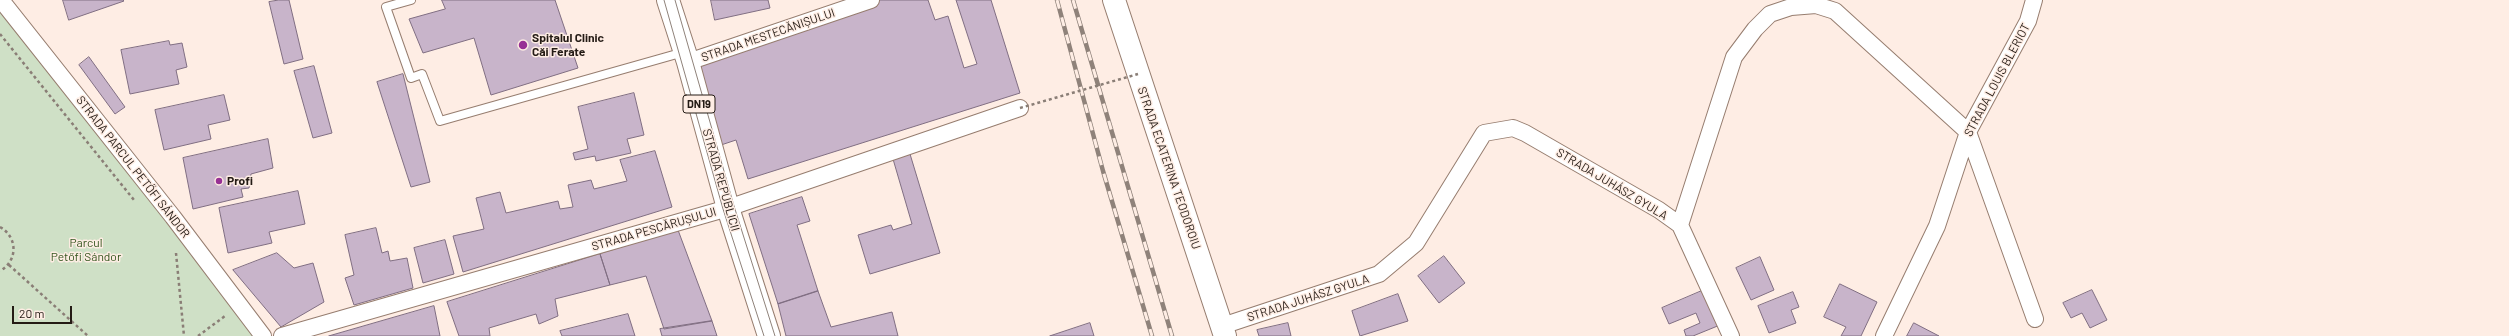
<!DOCTYPE html>
<meta charset="utf-8">
<style>
body{margin:0}
#map{position:relative;width:2509px;height:336px;overflow:hidden;background:#feede4;font-family:Barlow,sans-serif}
canvas{display:block}
.scale{position:absolute;left:12px;top:306px;width:60px;height:18px;box-sizing:border-box;border:2px solid #241b15;border-top:0;padding-left:5px;font-size:12px;line-height:14px;white-space:nowrap;color:#241b15;-webkit-text-stroke:3px #feede4;paint-order:stroke}
</style>
<div id="map">
<canvas width="2509" height="336"></canvas>
<div class="scale">20 m</div>
</div>
<script>
const c = document.querySelector('canvas').getContext('2d');
c.lineJoin = 'round';
function fill(path, color) {
  c.fillStyle = color;
  c.fill(path, 'evenodd');
}
function trace(path, color, width, dash) {
  c.strokeStyle = color;
  c.lineWidth = width;
  c.lineCap = dash ? 'butt' : 'round';
  c.setLineDash(dash || []);
  c.stroke(path);
}
function label(font, color, halo, rows, align = 'center') {
  c.font = font + ' Barlow,sans-serif';
  c.lineWidth = 3;
  c.setLineDash([]);
  c.textBaseline = 'middle';
  c.strokeStyle = halo;
  c.fillStyle = color;
  for (const [text, x, y, turn = 0] of rows) {
    c.save();
    c.translate(x, y);
    c.rotate((+turn || 0) * Math.PI / 180);
    c.textAlign = isNaN(turn) ? turn : align;
    if (halo) c.strokeText(text, 0, 0);
    c.fillText(text, 0, 0);
    c.restore();
  }
}
fill(new Path2D(`
 M0 0 263 336H0Z`), '#cfe0c6');
const building = new Path2D(`
 M63 0H123L124 1 69 20Z
 M279 0H289L303 59 284 64 269 2Z
 M442 0H555L578 68 491 95 474 38 423 53 409 19 445 9Z
 M711 0H768L770 8 715 20Z
 M877 0H928L935 20 948 16 964 68 977 64 956 0H991L1020 93 748 179 736 140 721 145 695 63Z
 M169 41 170 45 182 43 187 67 176 70 179 84 130 94 121 50Z
 M89 57 125 107 115 114 79 65Z
 M314 66 332 133 313 138 294 71Z
 M403 74 430 182 411 187 377 82Z
 M634 93 644 135 627 139 631 153 596 161 595 156 575 160 573 153 588 149 578 107Z
 M224 95 230 120 208 125 211 139 164 150 155 110Z
 M268 139 273 168 251 174 249 188 241 189 243 197 193 209 183 158Z
 M655 151 672 207 463 272 453 236 484 229 476 198 500 192 506 213 558 201 560 209 573 207 568 185 591 180 594 189 627 181 620 160Z
 M910 154 940 253 870 274 858 235 891 225 893 230 912 224 893 159Z
 M298 191 305 224 269 232 272 243 228 253 219 208Z
 M802 197 810 221 797 225 818 291 778 304 749 214Z
 M376 228 382 253 388 251 390 261 407 258 413 288 354 305 345 278 354 275 345 235Z
 M678 230 712 321 664 329 646 276 610 285 600 254Z
 M445 240 454 274 423 283 414 248Z
 M277 253 294 268 313 263 324 302 281 327 233 270Z
 M600 254 610 285 555 299 558 316 539 324 536 314 489 328 490 336H459L447 302Z
 M1444 256 1465 283 1439 303 1418 276Z
 M1760 257 1774 290 1751 300 1736 268Z
 M1840 284 1877 302 1861 336H1841L1846 327 1824 317Z
 M1704 290 1720 325 1693 336H1686L1684 330 1700 323 1696 313 1669 324 1662 308Z
 M2092 290 2107 320 2090 328 2082 313 2071 318 2063 303Z
 M818 291 831 327 892 312 898 336H786L778 304Z
 M1793 292 1799 307 1791 310 1796 323 1769 333 1758 306Z
 M1398 294 1408 321 1360 336 1352 311Z
 M434 306 440 336H329Z
 M628 314 635 336H562L560 331Z
 M712 321 717 336H662L660 329Z
 M1090 323 1094 336H1050Z
 M1288 323 1291 336H1259L1257 330Z
 M1914 323 1939 336H1907Z`);
fill(building, '#c8b4ca');
trace(building, '#806e82', 1);
const service = new Path2D(`
 M411 0 386 7 411 78 422 74 440 121 684 52`);
const minor = new Path2D(`
 M1 0 173 217 263 336
 M688 62 871 0
 M1680 225 1731 336
 M1222 326 1379 274 1416 243 1484 133 1513 128 1525 133 1659 210 1680 225 1734 57 1755 29 1770 14 1791 7 1816 5 1835 11 1968 132 2035 319
 M282 336 728 208 1020 108
 M1884 336 1937 226 1968 132 2028 21 2034 0`);
const secondary = new Path2D(`
 M1114 0 1225 336`);
const primary = new Path2D(`
 M668 0 688 62 728 208 769 336`);
trace(service, '#967d6f', 10);
trace(minor, '#967d6f', 18);
trace(secondary, '#967d6f', 24);
trace(primary, '#967d6f', 24);
trace(new Path2D(`
 M0 34 134 200
 M0 227C18 237 18 261 0 271
 M176 253 184 336
 M9 265 88 336
 M198 336 225 316`), '#8a7e76', 2.5, [3, 3]);
trace(service, '#fff', 8);
trace(minor, '#fff', 16);
trace(secondary, '#fff', 22);
trace(primary, '#fff', 22);
trace(new Path2D(`
 M664 0 723 209 764 336
 M675 0 734 206 775 336`), '#8f827a', 1);
const rail = new Path2D(`
 M1057 0 1103 171 1152 336
 M1073 0 1172 336`);
trace(rail, '#8f827a', 4.5);
trace(rail, '#feede4', 3, [9]);
trace(new Path2D(`
 M1020 108 1138 74`), '#8a7e76', 2.5, [3, 3]);
for (const [x, y, r, color] of [
 [523,45,5,"#983195"],
 [219,181,4,"#983195"]
]) {
  const dot = new Path2D();
  dot.arc(x, y, r, 0, 2 * Math.PI);
  c.fillStyle = color;
  c.fill(dot);
  trace(dot, '#feede4', 1.5);
}
for (const [x, y, w] of [
 [699,104,32]
]) {
  const box = new Path2D();
  box.roundRect(x - w / 2, y - 9, w, 18, 3);
  c.fillStyle = '#feede4';
  c.fill(box);
  trace(box, '#241b15', 1);
}
label('bold 11px', '#241b15', null, [
 ["DN19",699,104]
]);
label('12px', '#241b15', '#feede4', [
 ["STRADA MESTECĂNIȘULUI",768,35,-19],
 ["STRADA LOUIS BLERIOT",1997,80,-62],
 ["STRADA PARCUL PETŐFI SÁNDOR",133,167,52],
 ["STRADA ECATERINA TEODOROIU",1169,168,71],
 ["STRADA REPUBLICII",721,180,74],
 ["STRADA JUHÁSZ GYULA",1612,184,31],
 ["STRADA PESCĂRUȘULUI",654,229,-16],
 ["STRADA JUHÁSZ GYULA",1308,298,-18]
]);
label('bold 12px', '#241b15', '#feede4', [
 ["Spitalul Clinic",532,38],
 ["Căi Ferate",532,52],
 ["Profi",227,181]
], 'left');
label('12px', '#32541c', '#feede4', [
 ["Parcul",86,243],
 ["Petőfi Sándor",86,257]
]);
</script>
